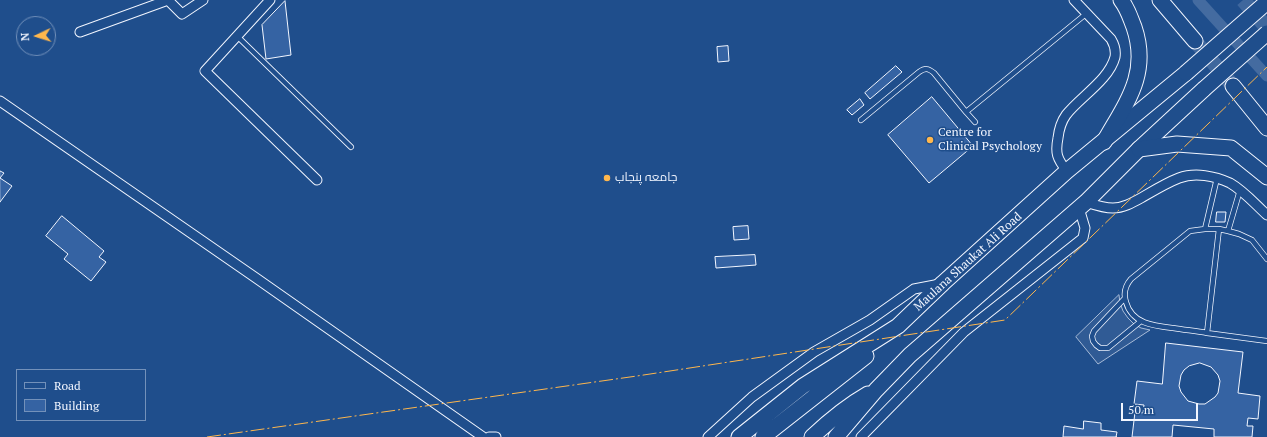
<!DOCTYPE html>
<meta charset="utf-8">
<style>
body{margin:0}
#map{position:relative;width:1267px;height:437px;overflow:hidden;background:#1f4e8c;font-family:"PT Serif",serif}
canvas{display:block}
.legend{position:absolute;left:16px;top:369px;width:130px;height:52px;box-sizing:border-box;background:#1f4e8c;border:1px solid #7391ba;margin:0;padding:5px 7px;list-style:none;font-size:12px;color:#f2f6ff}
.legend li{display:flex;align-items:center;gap:8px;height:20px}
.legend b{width:20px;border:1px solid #7391ba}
.north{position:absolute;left:16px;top:16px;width:40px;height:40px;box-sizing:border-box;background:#1f4e8c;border:1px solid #7391ba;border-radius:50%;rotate:266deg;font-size:11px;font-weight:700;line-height:16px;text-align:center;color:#f2f6ff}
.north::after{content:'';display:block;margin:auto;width:14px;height:18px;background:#ffb74d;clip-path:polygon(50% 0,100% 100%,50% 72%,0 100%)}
.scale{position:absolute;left:1121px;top:403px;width:77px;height:18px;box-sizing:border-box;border:2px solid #f2f6ff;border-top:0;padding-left:5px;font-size:12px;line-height:14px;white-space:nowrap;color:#f2f6ff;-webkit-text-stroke:3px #1f4e8c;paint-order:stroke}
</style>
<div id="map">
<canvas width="1267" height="437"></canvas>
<ul class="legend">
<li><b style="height:5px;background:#1f4e8c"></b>Road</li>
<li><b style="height:11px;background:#3563a3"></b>Building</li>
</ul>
<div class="north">N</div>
<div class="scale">50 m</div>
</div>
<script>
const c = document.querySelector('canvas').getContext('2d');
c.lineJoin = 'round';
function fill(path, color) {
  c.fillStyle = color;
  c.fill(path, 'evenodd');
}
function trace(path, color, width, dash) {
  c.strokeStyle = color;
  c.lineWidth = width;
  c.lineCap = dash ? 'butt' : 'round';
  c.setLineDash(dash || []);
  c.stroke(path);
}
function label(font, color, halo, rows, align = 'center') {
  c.font = font + ' "PT Serif",Cairo,serif';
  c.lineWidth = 3;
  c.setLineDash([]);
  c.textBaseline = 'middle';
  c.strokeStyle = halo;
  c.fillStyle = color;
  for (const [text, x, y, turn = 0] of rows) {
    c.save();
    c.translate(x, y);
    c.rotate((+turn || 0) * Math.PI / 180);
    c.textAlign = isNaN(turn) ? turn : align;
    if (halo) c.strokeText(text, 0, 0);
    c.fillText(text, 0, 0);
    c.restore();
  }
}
const built = new Path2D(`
 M1119 295 1120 303 1123 311 1128 318 1134 324 1141 328 1150 330 1098 364 1076 337Z`);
fill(built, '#305b95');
trace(built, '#a8bbd7', 1);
trace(new Path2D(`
 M1198 0 1267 76`), '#446ba0', 11);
const building = new Path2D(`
 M285 1 291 55 266 59 262 25Z
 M728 46 729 61 718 62 717 47Z
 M896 66 902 72 870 99 865 93Z
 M932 97 973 146 929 183 888 135Z
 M860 99 864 105 852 115 847 110Z
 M0 171 4 173 0 178 12 186 0 202Z
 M1217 212H1226L1225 222H1216Z
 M62 216 104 251 99 257 106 262 91 281 64 259 68 254 46 236Z
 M748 226 749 239 734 240 733 227Z
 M755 255 756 265 716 268 715 257Z
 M1166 343 1243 352 1238 393 1260 396 1258 419 1248 418 1247 426H1253L1252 437H1214V429L1173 425 1172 437H1132L1135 412 1143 413 1144 405 1134 404 1137 381 1162 384ZM1200 363 1211 367 1218 375 1220 381 1218 393 1215 397 1205 404H1199L1188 401 1181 392 1179 386 1181 375 1184 370 1189 366Z
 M1084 421 1101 423V430L1117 432 1116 437H1117H1063L1064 426 1083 429Z`);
fill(building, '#3563a3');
trace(building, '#f2f6ff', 1);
trace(new Path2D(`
 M1243 0 1267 28
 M1195 41 1233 86`), '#3f679d', 15, [15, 8]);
const service = new Path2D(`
 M237 36 351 147
 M861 120 919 72C925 68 928 68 934 73L966 112
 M975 122 966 112 1087 13
 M1205 229 1217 178
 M1219 229 1207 333 1267 341
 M1228 231 1240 190
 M1125 298 1094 331 1092 336 1093 341 1096 345 1100 348H1108L1141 321
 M1207 333C1196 331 1185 330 1173 328 1154 326 1132 324 1126 302 1123 293 1125 286 1131 279L1190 231 1205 229H1219L1228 231 1239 234 1252 240 1267 259`);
const minor = new Path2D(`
 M168 0 182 14 203 0
 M270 0 205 71 317 180
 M80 32 168 0
 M0 101 256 278 483 437
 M1067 171C1057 159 1055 153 1058 138 1059 129 1061 122 1066 115 1080 97 1109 80 1115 57 1116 51 1114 44 1111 39L1074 0
 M1086 202C1095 205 1103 208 1113 208 1123 208 1132 203 1141 198 1153 191 1166 183 1179 178 1195 172 1215 176 1230 183 1244 191 1255 204 1267 215
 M489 437H496
 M708 437 752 397 814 352 870 320 914 289 940 284
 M861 437 964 332 1083 238 1085 228 1079 208`);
const primary = new Path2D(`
 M739 437 803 386 898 326 943 283 1067 171 1186 73
 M763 437 866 356
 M812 437C830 420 847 406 868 394
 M836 437 876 390 910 355 1086 202 1139 149 1204 89`);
const trunk = new Path2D(`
 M1160 0 1195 41
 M1233 86 1267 128
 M1104 142C1126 103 1150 74 1134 27 1130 17 1128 9 1121 0
 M1139 149 1177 144 1231 148 1267 177`);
trace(service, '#f2f6ff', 6);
trace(minor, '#f2f6ff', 11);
trace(primary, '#f2f6ff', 17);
trace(trunk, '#f2f6ff', 17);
trace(service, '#1f4e8c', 4.5);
trace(minor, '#1f4e8c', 9);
trace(primary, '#1f4e8c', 15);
trace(trunk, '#1f4e8c', 15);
const primaryBridge = new Path2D(`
 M1186 73 1267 2
 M1204 89 1267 33`);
trace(primaryBridge, '#f2f6ff', 17, []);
trace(primaryBridge, '#1f4e8c', 15);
trace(new Path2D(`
 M207 437 637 376 1005 320 1267 67`), '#ffb74d', 1, [14, 3, 2, 3]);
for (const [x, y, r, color] of [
 [930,140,4,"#ffb74d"],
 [607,178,4,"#ffb74d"]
]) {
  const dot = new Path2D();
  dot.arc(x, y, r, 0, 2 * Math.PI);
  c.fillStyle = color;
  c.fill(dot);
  trace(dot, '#1f4e8c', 1.5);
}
label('12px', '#f2f6ff', '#1f4e8c', [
 ["Centre for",938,133],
 ["Clinical Psychology",938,147],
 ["جامعہ پنجاب",615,178]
], 'left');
label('12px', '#f2f6ff', '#1f4e8c', [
 ["Maulana Shaukat Ali Road",968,262,-42]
]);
</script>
